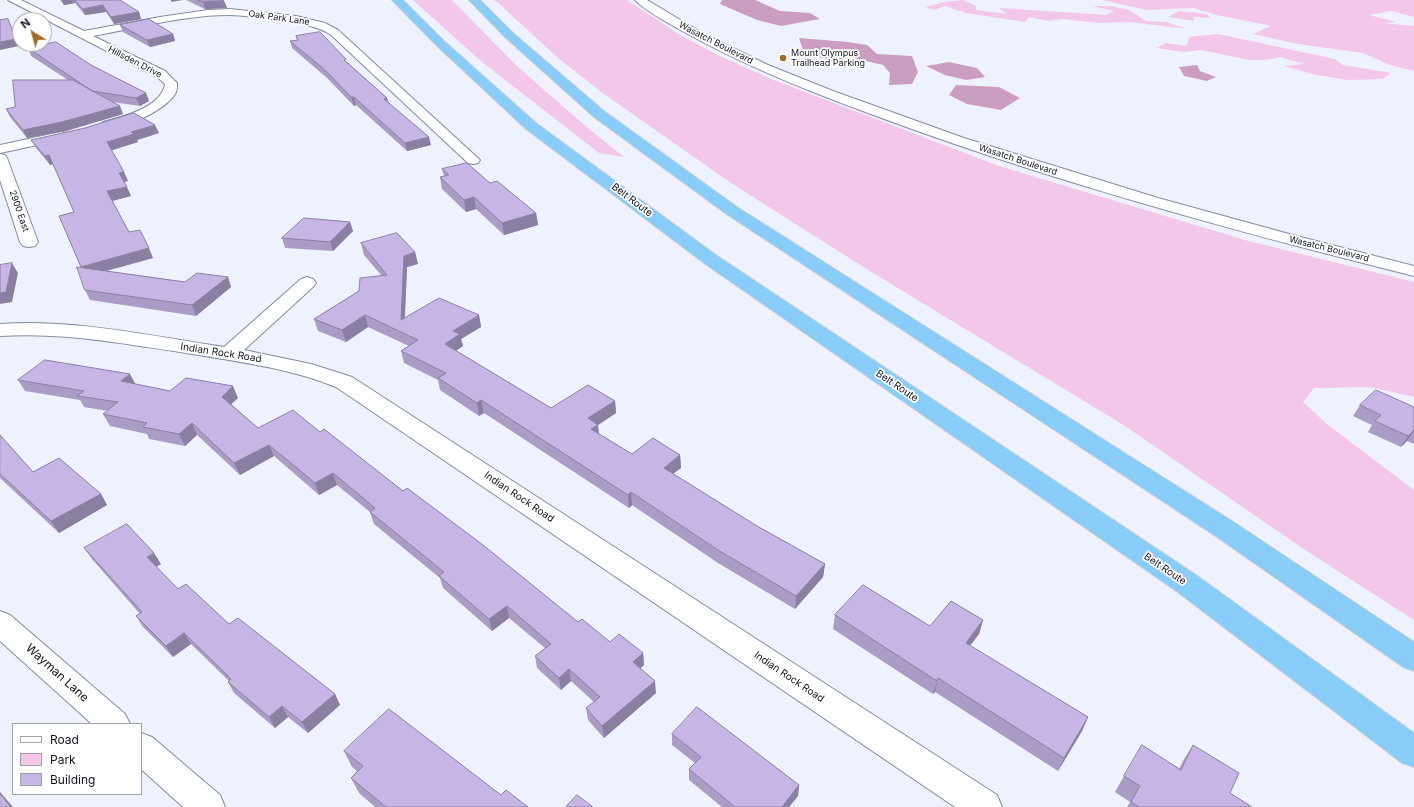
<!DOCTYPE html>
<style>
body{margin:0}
#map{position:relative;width:1414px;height:807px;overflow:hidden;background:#eef2fe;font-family:Inter,sans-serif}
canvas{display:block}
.legend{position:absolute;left:12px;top:723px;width:130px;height:72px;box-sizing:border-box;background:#fff;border:1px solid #a1a2a6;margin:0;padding:5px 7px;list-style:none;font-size:12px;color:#131620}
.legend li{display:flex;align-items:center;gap:8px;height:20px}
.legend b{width:20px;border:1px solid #a1a2a6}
.north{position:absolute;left:12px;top:12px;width:40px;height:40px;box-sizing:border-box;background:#fff;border:1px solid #a1a2a6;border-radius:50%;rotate:323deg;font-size:11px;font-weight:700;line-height:16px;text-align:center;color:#131620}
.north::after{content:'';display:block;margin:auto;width:14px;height:18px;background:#a06a23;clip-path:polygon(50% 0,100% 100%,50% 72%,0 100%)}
</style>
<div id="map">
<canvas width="1414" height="807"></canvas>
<ul class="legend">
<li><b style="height:5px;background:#fff"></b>Road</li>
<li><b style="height:11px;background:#f3c7e9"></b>Park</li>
<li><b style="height:11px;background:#c7b5e6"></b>Building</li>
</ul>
<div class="north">N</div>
</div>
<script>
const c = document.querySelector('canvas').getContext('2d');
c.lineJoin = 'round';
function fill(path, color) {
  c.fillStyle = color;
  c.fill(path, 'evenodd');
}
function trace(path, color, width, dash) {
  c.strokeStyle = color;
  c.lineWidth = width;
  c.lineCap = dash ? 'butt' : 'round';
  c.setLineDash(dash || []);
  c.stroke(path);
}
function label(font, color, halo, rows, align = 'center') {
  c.font = font + ' Inter,sans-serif';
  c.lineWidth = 3.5;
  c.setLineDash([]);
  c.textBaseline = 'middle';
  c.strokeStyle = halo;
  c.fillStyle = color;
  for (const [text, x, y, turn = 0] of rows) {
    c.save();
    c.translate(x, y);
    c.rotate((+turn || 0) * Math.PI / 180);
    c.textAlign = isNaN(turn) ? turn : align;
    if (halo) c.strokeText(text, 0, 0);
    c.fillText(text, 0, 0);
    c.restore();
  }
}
fill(new Path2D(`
 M413 0H452L519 68 588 128 624 157 599 153 482 62Z
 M495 0H627L677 33 718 55 771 79 999 166 1245 240 1414 282V397L1370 387 1314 388 1303 402 1327 424 1414 490V620L1302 548 1125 426 873 273 731 183 604 94 558 58Z
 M963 0 976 6V10L1007 14 999 8 1106 15 1114 11 1092 6H1111L1129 10 1146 21 1166 22 1187 29 1131 22 1098 23 1063 19 1048 21 1029 17 1025 22 966 13 945 6 935 10 925 7 944 2Z
 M1102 0H1414V17L1391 11 1369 15 1397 22 1384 23 1414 26V71L1390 65 1363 53 1298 44 1253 34 1271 26 1217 15 1194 8 1147 10Z
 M1179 11 1206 14 1212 18 1193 17 1194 21 1168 17Z
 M1218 34 1335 59 1343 65 1391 73 1383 79 1348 80 1316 75 1284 66 1304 64 1280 57 1266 60H1248L1201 50 1184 52 1156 48 1166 43 1187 46 1189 37Z`), '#f3c7e9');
fill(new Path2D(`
 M722 0H755L780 11 810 13 820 19 781 26 757 20 720 4Z
 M799 38 848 42 867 45 877 54 912 56 918 72 912 84 889 85 890 73 883 65 849 57 851 63 807 55 802 47Z
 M949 62 977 68 985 77 966 80 945 75 926 66Z
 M1197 65 1200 71 1216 77 1207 81 1184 76 1179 67Z
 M956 85 999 87 1020 98 1001 110 967 104 949 95Z`), '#cb9ec1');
const minor = new Path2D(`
 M8 0H21L84 31 160 17 208 10 230 9 296 16 325 23 338 30 480 160 478 163 473 164 468 163 330 34C312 24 293 22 272 19 258 18 243 15 229 15 185 15 137 28 93 36L165 71 177 83C177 86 177 90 176 92 169 109 120 132 103 128L101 125 103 122C123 117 162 107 165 84L157 77Z
 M635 0H647L704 34 768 65 833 91 964 138 1158 198 1289 234 1414 266V276C1209 225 1005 168 808 90 763 72 719 52 677 28 663 20 646 11 635 0Z
 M61 132 66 133 68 136 66 139 0 153V145Z
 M0 154 5 155 7 158 38 242 35 246 29 247 23 246 20 242 0 180Z
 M307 277 313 279 316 283 313 287 244 350 311 364 352 377 997 795 1002 807H955L336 387C286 367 233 361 180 352 120 343 61 332 0 336V324C75 319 150 336 224 347L301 279Z
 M0 611 10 615 125 714 130 724H92L0 641Z
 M141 733 152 737 220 795 225 807H183L141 769Z`);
const highway = new Path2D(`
 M392 0H403L443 40 536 123 716 255 1199 577 1414 733V767L1402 763 1179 593 704 263 526 129 435 44Z
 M469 0H480L513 33 604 111 737 207 1235 523 1414 642V671L1403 667 1217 537 725 213 594 117 505 37Z`);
trace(minor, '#828ba5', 2);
trace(highway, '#d0d0d2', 2);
fill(minor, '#fff');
fill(highway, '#88cdf9');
fill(new Path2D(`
 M60 0H120L139 12 141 19 114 24 106 12 85 15 75 3 64 5Z
 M186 0H223L224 1 227 8 205 9Z
 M120 25 173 34 175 41 150 47 123 32Z
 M296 36 347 62 387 98 388 102 431 145 407 151 356 105 354 106 327 78 292 48 290 41 297 40Z
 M28 48 91 65 146 93 149 101 140 106 112 102 123 114 66 131 27 138 10 117 6 109 15 107 68 80 31 56Z
 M159 133 137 140 138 142 111 150 124 172 128 181 124 182 131 196 112 201 129 232 153 258 107 271 185 282 228 277 231 287 196 316 90 300 85 290 81 267 74 212 53 164 50 165 36 148 31 140Z
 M442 169 490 183 536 213 538 225 504 235 476 209 466 212 442 189 440 177 444 176Z
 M350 222 353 231 333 251 285 248 282 238Z
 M361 243 415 252 418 264 407 267 405 318 479 315 481 327 461 339 463 346 456 351 551 408 615 401 616 413 598 425 599 434 632 454 680 455 681 468 673 474 757 526 825 564 823 577 795 609 718 563 632 505 629 508 484 413 479 416 440 390 438 380 404 363 401 351 409 346 368 327 346 342 318 331 314 319 359 291 381 275 364 255Z
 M18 380 135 384 170 391 238 398 231 404 258 428 320 432 403 491 578 622 610 642 643 653 644 665 640 668 656 693 604 738 588 720 586 708 594 702 571 681 561 690 537 668 535 656 545 648 509 618 492 631 443 588 440 578 374 524 370 512 337 485 319 495 274 456 240 475 197 435 185 446 149 439 147 434 110 426 103 414 108 411 84 407 80 400 25 391Z
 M1360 405 1414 407V444L1407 441 1401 447 1368 432 1372 425 1353 416Z
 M0 435 33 472 101 494 107 505 59 533 0 478Z
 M84 548 161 564 156 567 178 589 229 624 335 694 340 705 308 733 288 717 275 728 234 693 228 682 229 681 191 644 173 657 143 627 136 616 140 614 92 559Z
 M835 615 930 626 983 620 979 634 970 646 1088 717 1082 731 1058 771 935 692 933 694 833 629Z
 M672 734 799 785 798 796 789 807H722L689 780V769L695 763 672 745Z
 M1193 745 1230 793 1252 807H1127L1130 802 1115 792 1124 776 1179 769 1183 761Z
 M344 751 501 795 528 807H375L359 793 351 778 357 771 352 767Z`), '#ab9cc6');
fill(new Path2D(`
 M62 0H73L75 3 64 5Z
 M171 0H183L171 2Z
 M224 1 227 8 205 9 203 2Z
 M103 5 106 12 85 15 83 9Z
 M139 12 141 19 114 24 111 17Z
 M8 19 19 46 0 50V42Z
 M173 34 175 41 150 47 147 40Z
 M146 93 149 101 140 106 136 98Z
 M351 97H354L356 105 354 106Z
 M387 98 389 106 384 99Z
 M120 106 123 114 66 131 27 138 23 130Z
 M155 125 159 133 137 140 138 142 110 151 107 142 131 132Z
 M429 137 431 145 407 151 405 143Z
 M49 155 53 164 50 165 45 156Z
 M124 172 128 181 123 182 119 173Z
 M127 187 131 196 112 201 107 191Z
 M474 197 476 209 466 212 464 200Z
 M536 213 538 225 504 235 502 223Z
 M350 222 353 231 333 251 330 242Z
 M149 248 153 258 86 276 81 267Z
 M415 252 418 264 407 267 404 332 401 320 404 256Z
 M12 263 18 273 12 302 0 304V293Z
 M228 277 231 287 196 316 192 305Z
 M365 315 368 327 346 342 342 330Z
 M479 315 481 327 461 339 463 346 448 356 445 344 453 331Z
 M130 374 136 385 121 381Z
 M233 386 238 398 227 408 222 397Z
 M481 400 484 413 479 416 477 403Z
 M615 401 616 413 598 425 599 437 593 442 588 418Z
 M192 423 197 435 185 446 179 434Z
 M1414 430 1407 441 1401 447 1408 436Z
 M269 445 274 456 240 475 234 463Z
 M680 455 681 468 664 480V468Z
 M333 473 337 485 319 495 315 483Z
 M631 492 632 505 629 508 628 495Z
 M101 494 107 505 59 533 51 521Z
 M154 553 161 564 154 568 147 557Z
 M825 564 823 577 795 609 796 596Z
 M507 606 509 618 492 631 489 619Z
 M983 620 979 634 961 657 966 643Z
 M184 633 191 644 173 657 166 646Z
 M643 653 644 665 634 674 633 662Z
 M569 669 571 681 561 690 559 678Z
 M938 678 935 692 933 694 937 681Z
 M655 681 656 693 604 738 602 726Z
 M335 694 340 705 308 733 302 722Z
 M282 706 288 717 275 728 269 717Z
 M1088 717 1082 731 1058 771 1064 758Z
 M799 785 798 796 789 807H782Z
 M0 792 13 807H11L0 794Z`), '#8b7fa1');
const building = new Path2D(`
 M75 0H120L139 12 111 17 103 5 83 9Z
 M198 0H223L224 1 203 2Z
 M8 19 16 39 0 42V20Z
 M149 19 173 34 147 40 120 25Z
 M320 32 346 59 344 60 387 98 384 99 429 137 405 143 354 97H351L325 70 290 41 298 40 296 36Z
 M56 42 91 65 146 93 136 98 92 91 28 48Z
 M13 80H73L120 106 62 122 23 130 6 109 15 107Z
 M134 113 155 125 131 132 134 134 107 142 124 172 119 173 127 187 107 191 129 232 140 230 149 248 81 267 59 216 74 212 49 155 45 156 31 140 85 128Z
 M467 163 490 183 497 181 536 213 502 223 474 197 464 200 440 177 449 175 442 169Z
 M304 218 350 222 330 242 282 238Z
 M397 233 415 252 404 256 401 320 439 298 479 315 453 331 460 334 445 344 551 408 588 385 615 401 588 418 598 425 591 429 632 454 653 438 680 455 664 468 757 526 825 564 796 596 718 550 631 492 628 495 481 400 477 403 438 378 446 373 401 351 418 340 365 315 342 330 314 319 359 291 360 278 387 275 361 243Z
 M12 263 6 292 0 293V265Z
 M77 267 185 282 197 273 228 277 192 305 85 290Z
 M45 360 130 374 121 381 170 391 186 378 233 386 222 397 258 428 293 410 320 432 324 429 403 491 407 488 483 545 578 622 582 619 610 642 619 634 643 653 633 662 655 681 602 726 586 708 600 697 569 669 559 678 535 656 551 644 507 606 489 619 439 576 444 572 370 512 375 508 333 473 315 483 269 445 234 463 192 423 179 434 143 427 147 423 103 414 118 402 77 396 84 391 18 380Z
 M1376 390 1414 407V430L1408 436 1375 421 1381 415 1360 405Z
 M0 435 33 472 59 458 101 494 51 521 0 474Z
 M127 524 154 553 147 557 178 589 186 584 229 624 238 618 335 694 302 722 282 706 269 717 228 682 231 679 184 633 166 646 136 616 142 612 84 548Z
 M863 585 930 626 951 601 983 620 966 643 1088 717 1064 758 938 678 937 681 835 615Z
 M697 707 799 785 782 807H735L689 769 701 757 672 734Z
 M389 709 501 795 506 790 528 807H386L351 778 363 766 344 751Z
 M1142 745 1181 770 1193 745 1239 773 1230 793 1252 807H1139L1131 802 1140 786 1124 776Z
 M0 794 11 807H0Z
 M577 795 593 807H566Z`);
fill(building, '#c7b5e6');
trace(building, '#8b7fa1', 1);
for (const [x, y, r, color] of [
 [783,58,4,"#a06a23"]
]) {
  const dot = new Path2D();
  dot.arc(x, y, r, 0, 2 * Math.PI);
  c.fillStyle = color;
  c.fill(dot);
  trace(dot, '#fff', 1.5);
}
label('9px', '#131620', '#fff', [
 ["Oak Park Lane",279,18,8],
 ["Wasatch Boulevard",716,43,27],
 ["Hillsden Drive",135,62,27],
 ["Wasatch Boulevard",1018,160,18],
 ["2900 East",19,211,71],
 ["Wasatch Boulevard",1329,249,14]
]);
label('9px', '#131620', '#fff', [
 ["Mount Olympus",791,53],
 ["Trailhead Parking",791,63]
], 'left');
label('10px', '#131620', '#fff', [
 ["Belt Route",632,200,37],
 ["Indian Rock Road",221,353,9],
 ["Belt Route",897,386,34],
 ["Indian Rock Road",519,497,34],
 ["Belt Route",1165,569,34],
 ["Indian Rock Road",789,677,34]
]);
label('12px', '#131620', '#fff', [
 ["Wayman Lane",57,673,42]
]);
</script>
